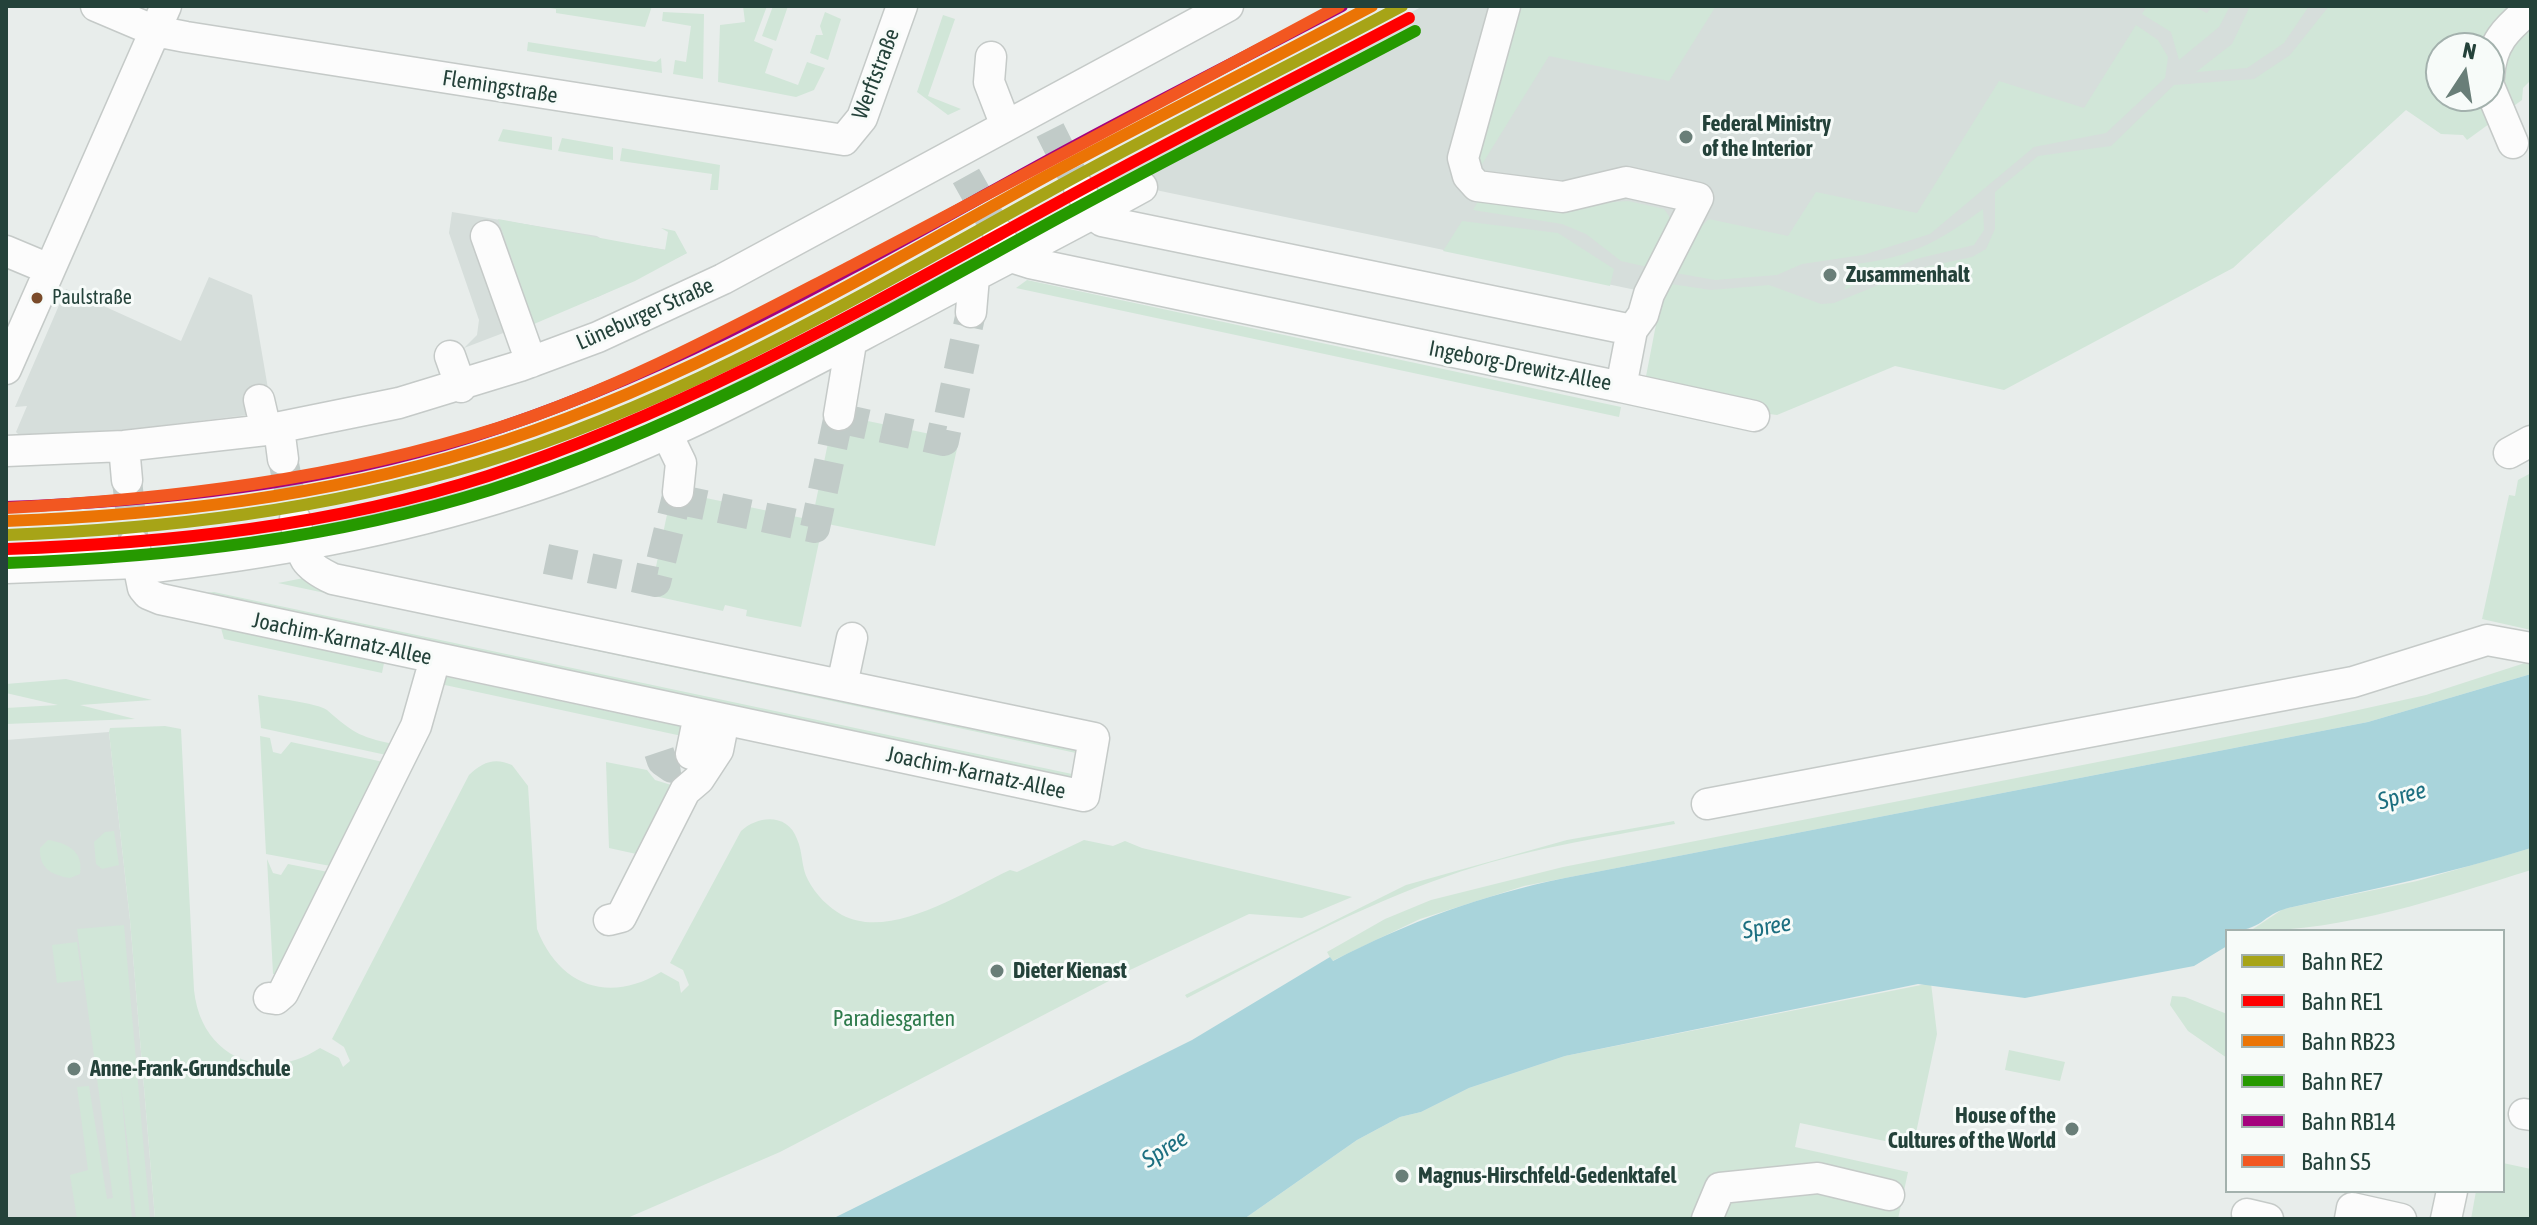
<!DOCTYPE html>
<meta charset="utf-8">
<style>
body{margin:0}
#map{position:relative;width:2537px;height:1225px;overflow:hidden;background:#e8edeb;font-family:"Asap Condensed",sans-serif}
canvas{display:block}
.frame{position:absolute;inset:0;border:8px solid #24423a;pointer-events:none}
.legend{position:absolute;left:2225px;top:929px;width:280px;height:264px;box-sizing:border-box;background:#f7fbf9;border:2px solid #a3b1ad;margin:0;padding:10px 14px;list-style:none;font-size:24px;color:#24423a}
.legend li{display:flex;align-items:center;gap:16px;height:40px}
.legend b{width:40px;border:2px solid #a3b1ad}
.north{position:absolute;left:2425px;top:32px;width:80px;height:80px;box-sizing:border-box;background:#f7fbf9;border:2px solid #a3b1ad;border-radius:50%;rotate:12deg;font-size:22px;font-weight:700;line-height:32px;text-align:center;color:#24423a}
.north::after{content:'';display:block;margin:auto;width:28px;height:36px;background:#697e78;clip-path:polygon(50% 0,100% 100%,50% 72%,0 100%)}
</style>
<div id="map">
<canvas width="2537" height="1225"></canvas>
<div class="frame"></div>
<ul class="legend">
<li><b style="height:10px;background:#a7a417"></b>Bahn RE2</li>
<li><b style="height:10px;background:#f00"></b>Bahn RE1</li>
<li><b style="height:10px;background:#eb7405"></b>Bahn RB23</li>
<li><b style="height:10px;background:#269900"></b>Bahn RE7</li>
<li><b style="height:10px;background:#a5027d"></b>Bahn RB14</li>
<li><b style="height:10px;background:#f25721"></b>Bahn S5</li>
</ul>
<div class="north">N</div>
</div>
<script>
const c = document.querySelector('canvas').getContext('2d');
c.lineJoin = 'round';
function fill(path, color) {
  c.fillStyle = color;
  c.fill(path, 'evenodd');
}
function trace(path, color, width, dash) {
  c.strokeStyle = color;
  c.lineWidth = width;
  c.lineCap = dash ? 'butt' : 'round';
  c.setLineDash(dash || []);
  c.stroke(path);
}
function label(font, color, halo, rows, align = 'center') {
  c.font = font + ' "Asap Condensed",sans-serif';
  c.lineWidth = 6;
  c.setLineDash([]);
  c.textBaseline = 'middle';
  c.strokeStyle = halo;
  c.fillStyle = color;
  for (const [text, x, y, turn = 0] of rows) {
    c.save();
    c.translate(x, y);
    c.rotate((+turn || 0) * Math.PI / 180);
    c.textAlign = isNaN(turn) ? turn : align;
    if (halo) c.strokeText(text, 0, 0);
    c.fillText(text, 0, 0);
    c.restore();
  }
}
fill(new Path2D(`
 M1423 6H2368L2040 237 1804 325 1098 178Z
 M452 212 597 236 603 240 687 253 600 296 464 348 477 335 479 320 449 233Z
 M209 277 252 295 272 412 101 433 20 436 16 432 27 406 15 407 66 289 181 341Z
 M109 732 130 920 155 1219H6V740Z`), '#d6dedb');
fill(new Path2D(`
 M537 6H652L645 27 556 13V9Z
 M743 6H767L754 41 773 49 765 73 798 85 807 62 825 68 814 90 796 97 718 82 720 25 745 22Z
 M773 6H788L776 41 762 36Z
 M1515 6H1716L1669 81 1549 56 1481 166H1476Z
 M2147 6H2192L2207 13 2212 6H2230L2219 27 2179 60 2171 32 2142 14Z
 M2250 6H2309L2284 43 2247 68 2196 72 2232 44Z
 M2329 6H2531V80L2523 88 2522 100 2467 140 2463 135 2441 134 2406 110 2233 268 2004 390 1895 366 1777 415 1642 397 1664 283 1711 290 1769 285 1821 304 1834 303 1921 268 1972 257 1986 249 1995 229V192L2038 156 2111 146 2174 85 2254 79 2290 55ZM2441 48H2489V96H2441Z
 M663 12 704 14 703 79 673 74 675 60 686 62 691 26 662 21Z
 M825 12 841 19 828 60 810 53 816 35H823L820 26Z
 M943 15 955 19 928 96 961 109 948 115 917 92Z
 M2136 25 2158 40 2168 57 2165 78 2106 133 2034 147 1930 234 1863 255 1802 264 1777 275 1715 280 1670 272 1696 231 1709 219 1788 236 1816 192 1917 213 1999 81 2084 108Z
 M528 42 656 62 661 58 662 73 527 51Z
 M503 129 552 137V150L498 141Z
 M562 138 613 147V160L558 151Z
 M622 148 720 165 718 190H710L712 174 620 161Z
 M1481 196 1557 206 1628 201 1664 209 1671 219 1652 268 1621 261 1586 234 1562 224 1473 210Z
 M1983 209 1984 230 1974 245 1916 259 1844 290 1852 274 1849 265C1909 258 1936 244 1983 209Z
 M498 219 665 250 668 232 661 228 675 231 687 253 635 281 534 324Z
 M1462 221 1558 233 1614 269 1610 286 1443 251Z
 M1027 280 1621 407 1619 417 1016 288Z
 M834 414 959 440 935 546 823 523 801 627 746 616 747 610 725 605 723 611 650 595 672 491 812 520Z
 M2531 473V630L2482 619 2509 495 2515 496 2518 480Z
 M304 578 1076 747V753L278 583Z
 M214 592 1072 774 1070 780 183 595Z
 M221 628 384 663 382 673 224 639Z
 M2531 661V674L2368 722 1524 886 1420 919 1332 961 1327 952 1385 919 1431 900 1563 867 2322 718 2426 695Z
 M419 671 683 727 682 736 417 679Z
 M66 679 152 700 80 705 135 719 6 724V708L58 705 6 693V684Z
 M258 695C272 698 318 703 327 710 354 734 362 738 399 745L391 756 261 728Z
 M165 726 181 729 194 990C201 1058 265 1084 320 1048L339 1058 343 1067 350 1061 344 1047 332 1039 469 775C482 762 495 757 512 765L528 786 537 929C559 986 609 1004 661 972L679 982 681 993 689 985 683 970 670 963 741 831C758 815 788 813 797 839 803 852 801 867 808 880 816 895 828 907 842 915 891 941 965 891 1010 870L1017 872 1084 840 1113 846 1125 841 1142 848 1352 897 1302 918 1249 914 1130 970 780 1152 625 1219H155L130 920 109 732 110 728Z
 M260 736 270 738 273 752 281 754 291 742 388 763 336 867 266 854Z
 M606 762 647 770 655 780 681 788 641 855 609 848Z
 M1674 821 1675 824C1599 838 1520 850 1448 876 1357 907 1273 954 1187 998L1185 995 1406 885 1567 840Z
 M114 831 119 865 102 869 96 864 94 842 105 832Z
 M48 840C67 843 84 851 80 874L70 878C51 875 39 868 40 848Z
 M2531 848V870C2441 898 2345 931 2250 931L2283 909 2417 881Z
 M267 859 273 873 281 875 288 864 333 873 281 976 273 974Z
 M124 925 150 1219H136L121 1085 132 1219H77L70 1175 88 1170 77 1087 89 1086 107 1199 113 1198 77 929Z
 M77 942 82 980 57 983 52 945Z
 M1931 983 1937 1034 1913 1147 1800 1123 1795 1147 1908 1172 1898 1219H1244L1357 1140 1400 1117 1421 1112 1469 1088 1565 1056Z
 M2172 996 2185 997 2227 1014V1058L2188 1031 2170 1005Z
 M2009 1050 2065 1062 2060 1081 2005 1070Z
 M2503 1163 2531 1169V1219H2471L2476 1191H2503Z`), '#d1e6d8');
fill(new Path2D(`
 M2531 674V848C2451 873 2370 890 2288 908 2261 915 2264 931 2227 931V946L2194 966 2025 998 1918 984 1565 1056 1469 1088 1421 1112 1400 1117 1357 1140 1244 1219H832L1192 1040 1330 957 1333 961C1408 922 1482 895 1565 878L2368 722Z`), '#a9d4db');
trace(new Path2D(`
 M1050 130 1079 188
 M966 176 998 233
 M838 418 944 441 971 312
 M283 459 295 519
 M127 480 134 544
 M676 499 815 528 839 415
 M546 559 656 582 678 492
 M659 752 662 761 672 768 686 766 691 754`), '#c1cbc8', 30, [30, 15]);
const minor = new Path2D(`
 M96 6 155 31 186 37 844 140 862 118 902 6
 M1505 6 1463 158 1468 176 1477 186 1563 197 1626 182 1698 198 1649 294 1643 315 1632 330
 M991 57 989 82 1006 126
 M2489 77C2491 43 2506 29 2531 8
 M2489 86 2513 143
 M998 233 1011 257 1030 263 1621 387 1632 330 1102 221 1093 213 1079 188
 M486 236 531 362
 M6 251 49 269
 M971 312 974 277
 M450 356 461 387
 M6 369 166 6
 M1621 387 1754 416
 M259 400 266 430
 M839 415 851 343
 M279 428 283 459
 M667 434 681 463 678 492
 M124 446 127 480
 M6 451 124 446 266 430 399 403 520 366 598 337 723 279 1228 6
 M2509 453 2531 441
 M134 544 143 588 148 594 160 599 1084 796 1094 738 333 579C299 563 302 554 295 519
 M6 568 137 563
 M138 569C267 554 393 532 517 492 656 448 784 376 912 309 988 268 1066 229 1142 187
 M842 685 852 638
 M691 754 699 715
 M1707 804 2353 682 2487 640 2531 648
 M609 920 621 917 685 791 699 779 718 750 724 720
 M269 998 276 999 283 993 416 726 435 659
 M2524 1114 2531 1115
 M2247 1214 2268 1219
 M1707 1219 1720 1188 1818 1178 1889 1195
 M2350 1219 2352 1208 2401 1219
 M2446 1219 2452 1191`);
trace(minor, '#c5cac8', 33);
trace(minor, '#fcfcfc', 30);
trace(new Path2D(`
 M6 535C166 529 324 510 478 464 679 404 863 294 1046 193 1163 128 1284 69 1402 6`), '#a7a417', 12);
trace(new Path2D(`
 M7 549C169 543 333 526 488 476 689 410 872 304 1057 203 1173 139 1292 80 1409 18`), '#f00', 12);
trace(new Path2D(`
 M6 521C165 515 322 497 475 450 676 389 860 279 1043 178 1152 119 1263 64 1372 6`), '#eb7405', 12);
trace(new Path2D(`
 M7 563C170 557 334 539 490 490 693 425 877 317 1062 216 1179 152 1298 93 1415 31`), '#269900', 12);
trace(new Path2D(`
 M6 507C163 501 320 484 471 437 670 375 852 268 1034 168 1135 112 1240 60 1342 6`), '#a5027d', 12);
trace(new Path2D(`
 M6 508C173 499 338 479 498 428 622 388 737 325 853 265 1016 180 1177 93 1339 6`), '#f25721', 12);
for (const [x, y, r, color] of [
 [1686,137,8,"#697e78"],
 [1830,275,8,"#697e78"],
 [37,298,7,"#7a4b2a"],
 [997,971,8,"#697e78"],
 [74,1069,8,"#697e78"],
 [2072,1129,8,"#697e78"],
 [1402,1176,8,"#697e78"]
]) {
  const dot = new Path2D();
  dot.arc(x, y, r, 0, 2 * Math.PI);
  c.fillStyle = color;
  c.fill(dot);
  trace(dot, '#f7fbf9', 3);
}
label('20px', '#24423a', '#f7fbf9', [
 ["Paulstraße",52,298]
], 'left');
label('22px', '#24423a', '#f7fbf9', [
 ["Werftstraße",876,74,-69],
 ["Flemingstraße",500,87,9],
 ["Lüneburger Straße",645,314,-24],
 ["Ingeborg-Drewitz-Allee",1520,366,11],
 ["Joachim-Karnatz-Allee",342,639,12],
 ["Joachim-Karnatz-Allee",976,773,12]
]);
label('bold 22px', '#24423a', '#f7fbf9', [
 ["Federal Ministry",1702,124],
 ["of the Interior",1702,149],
 ["Zusammenhalt",1846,275],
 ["Dieter Kienast",1013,971],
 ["Anne-Frank-Grundschule",90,1069],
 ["House of the",2056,1116,"right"],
 ["Cultures of the World",2056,1141,"right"],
 ["Magnus-Hirschfeld-Gedenktafel",1418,1176]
], 'left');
label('22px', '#2d7a4b', '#f7fbf9', [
 ["Paradiesgarten",894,1019]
]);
label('italic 24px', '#1c6f80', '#f7fbf9', [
 ["Spree",2402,796,-15],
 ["Spree",1767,927,-10],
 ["Spree",1165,1149,-32]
]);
</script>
